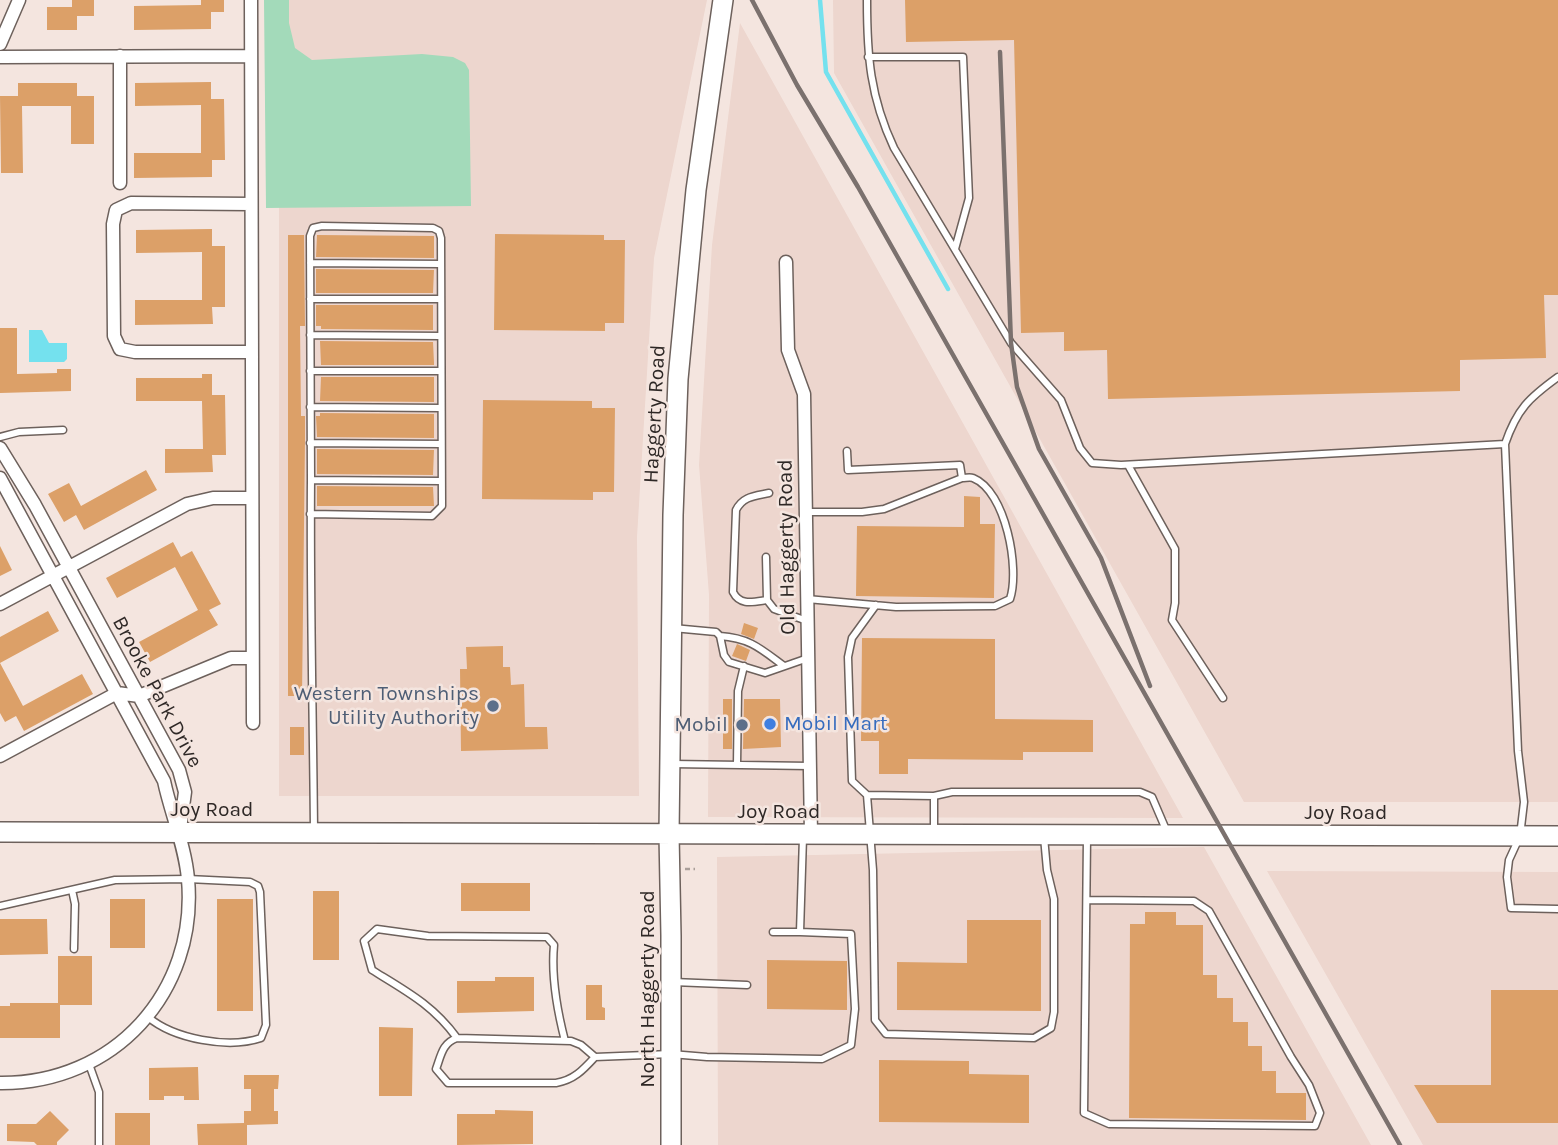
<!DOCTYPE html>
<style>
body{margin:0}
canvas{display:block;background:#f4e5df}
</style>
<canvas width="1558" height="1145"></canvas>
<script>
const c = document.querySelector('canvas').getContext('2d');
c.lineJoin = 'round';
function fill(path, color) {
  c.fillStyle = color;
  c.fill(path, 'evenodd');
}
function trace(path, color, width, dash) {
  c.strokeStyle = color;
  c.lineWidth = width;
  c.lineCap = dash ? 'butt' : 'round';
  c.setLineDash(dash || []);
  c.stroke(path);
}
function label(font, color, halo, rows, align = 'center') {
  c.font = font + ' Karla,sans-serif';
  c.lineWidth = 5;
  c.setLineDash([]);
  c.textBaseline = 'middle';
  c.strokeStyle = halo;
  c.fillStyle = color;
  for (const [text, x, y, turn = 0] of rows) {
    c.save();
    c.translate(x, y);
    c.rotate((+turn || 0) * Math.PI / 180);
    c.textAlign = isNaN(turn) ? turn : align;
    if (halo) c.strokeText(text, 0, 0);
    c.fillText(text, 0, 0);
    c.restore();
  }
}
fill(new Path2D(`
 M279 0H707L654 258 637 537 639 796H279Z
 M833 0H1558V802H1244L834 73Z
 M740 23 1183 818 708 817 709 595 699 465 712 245Z
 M1204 847 1371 1145H718L717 857Z
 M1267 871 1558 872V1145H1423Z`), '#edd6ce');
fill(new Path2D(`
 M264 0H289V23L295 48 312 60 422 54 453 57 465 63 469 70 471 206 266 208Z`), '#a3daba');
fill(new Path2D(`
 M29 330H42L49 343H67V359L64 362H29Z`), '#74e1ee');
trace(new Path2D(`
 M820 0 826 72 948 289`), '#74e1ee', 4.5);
fill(new Path2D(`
 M72 0H94V16H77V30H47V7H72Z
 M201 0H224V12H211V29L134 30V6L201 5Z
 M905 0H1558V295H1544L1546 358 1460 360V391L1108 399 1107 350 1064 351V332L1021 333 1014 40 906 42Z
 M211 82V99H224L225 160H212V177L134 178V153H201V105L135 106V83Z
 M18 83H77V96H94V144H71V106H22L23 173H1L0 96H18Z
 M212 229V246H225V307H212L213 324 135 325V300H202V252L136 253V230Z
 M495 234 604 235V240H625L624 323H605V331L494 330Z
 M288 235H304L305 326H300L301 416H305V440L302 696H288Z
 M317 235 434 236V258L316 257Z
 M316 269 434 270 433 293H316Z
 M316 305H433V330L321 329V326H316Z
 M0 328H17V374L57 373V369H71V391L0 393Z
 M320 341 433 342 434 363V365H321Z
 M202 374H212V395H225L226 455H212L213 472 165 473V449H203L202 401H136V378H202Z
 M321 377H434V402L320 401Z
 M483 400 592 401V408H615L614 492H593V500L482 499Z
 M320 413 434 414V438L317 437 316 416H320Z
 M317 449 434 450 433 475 317 474Z
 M146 470 157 490 84 530 76 515 64 522 48 494 69 483 81 506Z
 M317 486 433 487 434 506H317Z
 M964 496 980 497V524H995L994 598 856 596 857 526 964 527Z
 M173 542 181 557 192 551 221 604 209 610 218 625 150 662 139 642 198 610 175 567 117 598 106 578Z
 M0 546 12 570 0 576Z
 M48 611 59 631 0 663V637Z
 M744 623 758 628 754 639 741 634Z
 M862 638 995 639V719L1093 720V752H1023V760L908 759V774H879V741H861Z
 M737 644 750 650 746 661 732 656Z
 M503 646V667H510L511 685 524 684 525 727H547L548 749 461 751 460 669H467L466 647Z
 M0 663 23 706 82 674 93 694 24 731 16 716 5 722 0 713Z
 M723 699H732V749H723Z
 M744 699H780L781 747 743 749Z
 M290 727H304V755H290Z
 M461 883H530V911H461Z
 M313 891H339V960H313Z
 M110 899H145V948H110Z
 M217 899H253V1011H217Z
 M1145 912H1176V925H1203V975H1217V998H1233V1022H1248V1046H1262V1071H1276V1093H1306V1120L1129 1118 1130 924H1145Z
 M0 919H47L48 954 0 955Z
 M967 920H1041V1011L897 1010V962L967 963Z
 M58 956H92V1005H60V1038H0V1006H10V1003H58Z
 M767 960 847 961V1010L767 1009Z
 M495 977H534V1011L457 1013V981H495Z
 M586 985H602V1007L605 1008V1020H586Z
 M1491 990H1558V1123H1437L1414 1085H1491Z
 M379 1027 413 1028 412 1096H379Z
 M879 1060 969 1061V1074L1029 1075V1123L879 1122Z
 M198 1067 199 1100H184V1096H164V1100H149V1068Z
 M244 1075H279L278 1089H274V1111H278V1124L247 1125V1145H198L197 1124 244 1123V1111H251V1089H244Z
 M495 1110 533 1111V1144L457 1145V1114H495Z
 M50 1111 69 1130 57 1142V1145H37L34 1142 7 1141V1124H36Z
 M115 1113H150V1145H115Z`), '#dca068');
const lane = new Path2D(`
 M867 0C867 56 870 97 894 148L1011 343 1061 400 1080 448 1092 463 1121 465 1505 444
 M868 57H963L969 198 955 249
 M310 263 441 264
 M310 299H441
 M310 335 441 336
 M310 371H441
 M1558 377C1529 398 1517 409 1505 444L1518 751 1524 802 1520 836 1509 860 1507 877 1511 908 1558 909
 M310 407 441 408
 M0 437 19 432 63 430
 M310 443 441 444
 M847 451 848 470 960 465 962 478
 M1128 465 1175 549V603L1172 620 1223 698
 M311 480 441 481
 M806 512H862L884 509 962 478C966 478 970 477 973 478 1006 491 1020 569 1010 599L995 606 896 607 807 599
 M310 514 432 516 442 506 441 238 439 231 433 228 322 226 313 228 310 236 311 480C310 597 313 714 314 831
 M766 557 767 600 774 609 807 621
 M767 600C753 602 740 606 733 592L736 510C743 496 755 496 769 493
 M673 628 716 632 720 636 724 655 729 662 765 673 808 658
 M720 636C750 638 761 649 784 666
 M672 764 810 766
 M737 765 738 691 744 666
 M867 795 852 781 848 657 852 638 876 605
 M934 833V796
 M1044 837 1047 870 1054 899V1012L1051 1028 1034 1038 886 1034 875 1020 873 870 867 795 934 796 952 792H1140L1152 797 1167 832
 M1087 838 1084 1113 1109 1124 1315 1126 1320 1113 1309 1085 1291 1057 1209 911 1194 901 1088 900
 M72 890 75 904 74 949
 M0 906 115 880 188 879 250 882 258 886 260 892 266 1025 261 1038C228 1049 174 1039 148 1017
 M773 932H800L803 837
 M673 982 747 985
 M457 1038C433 1005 406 991 372 970L364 941 377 929 428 936 547 937 554 945C551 977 557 1010 565 1041
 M595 1057C583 1070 574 1080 556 1083H448L436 1069C441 1056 442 1043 457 1038L571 1041 581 1045 595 1057 671 1054 707 1057 822 1059 851 1045 855 1009 851 934 800 932
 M89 1064 99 1092V1145`);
const street = new Path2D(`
 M251 0 253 723
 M0 44 19 0
 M0 57 251 56
 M120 183V56
 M251 204 131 203 116 210 113 224 114 336 120 349 135 352H252
 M786 262 788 350 804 394 811 835
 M0 448 35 505 179 770 185 792 180 829
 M0 478 164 781C171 814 185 845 188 879 198 992 114 1084 0 1083
 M0 604 187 504 213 498H252
 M0 756 117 693 139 696 231 658H252`);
const secondary = new Path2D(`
 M0 832 1558 836
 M671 1145V936L669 834 673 515 678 379 696 190 723 0`);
trace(lane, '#6d615c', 9);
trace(street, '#6d615c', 15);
trace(secondary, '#6d615c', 22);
trace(new Path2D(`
 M685 869H695`), '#aa9f9a', 2.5, [5, 3.5]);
trace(lane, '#fff', 6);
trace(street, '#fff', 12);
trace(secondary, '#fff', 19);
trace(new Path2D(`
 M752 0 797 85 858 187 1400 1145
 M1000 52 1011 343 1017 387 1039 449 1101 558 1150 686`), '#7b716e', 4.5);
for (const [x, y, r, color] of [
 [493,706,7,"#5c6f8a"],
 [770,724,7,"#3f7fe0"],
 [742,725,7,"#5c6f8a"]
]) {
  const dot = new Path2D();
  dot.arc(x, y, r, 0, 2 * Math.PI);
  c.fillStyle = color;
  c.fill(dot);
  trace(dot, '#f4e5df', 2.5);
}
label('21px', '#2e2826', '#f4e5df', [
 ["Haggerty Road",655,414,-87],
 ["Old Haggerty Road",787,547,-91],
 ["Brooke Park Drive",157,692,62],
 ["Joy Road",212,810],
 ["Joy Road",779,812],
 ["Joy Road",1346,813],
 ["North Haggerty Road",648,989,-90]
]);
label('21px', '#4e5e75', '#f4e5df', [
 ["Western Townships",479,694],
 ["Utility Authority",479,718],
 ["Mobil",728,725]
], 'right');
label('21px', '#366cbe', '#f4e5df', [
 ["Mobil Mart",784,724]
], 'left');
</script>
